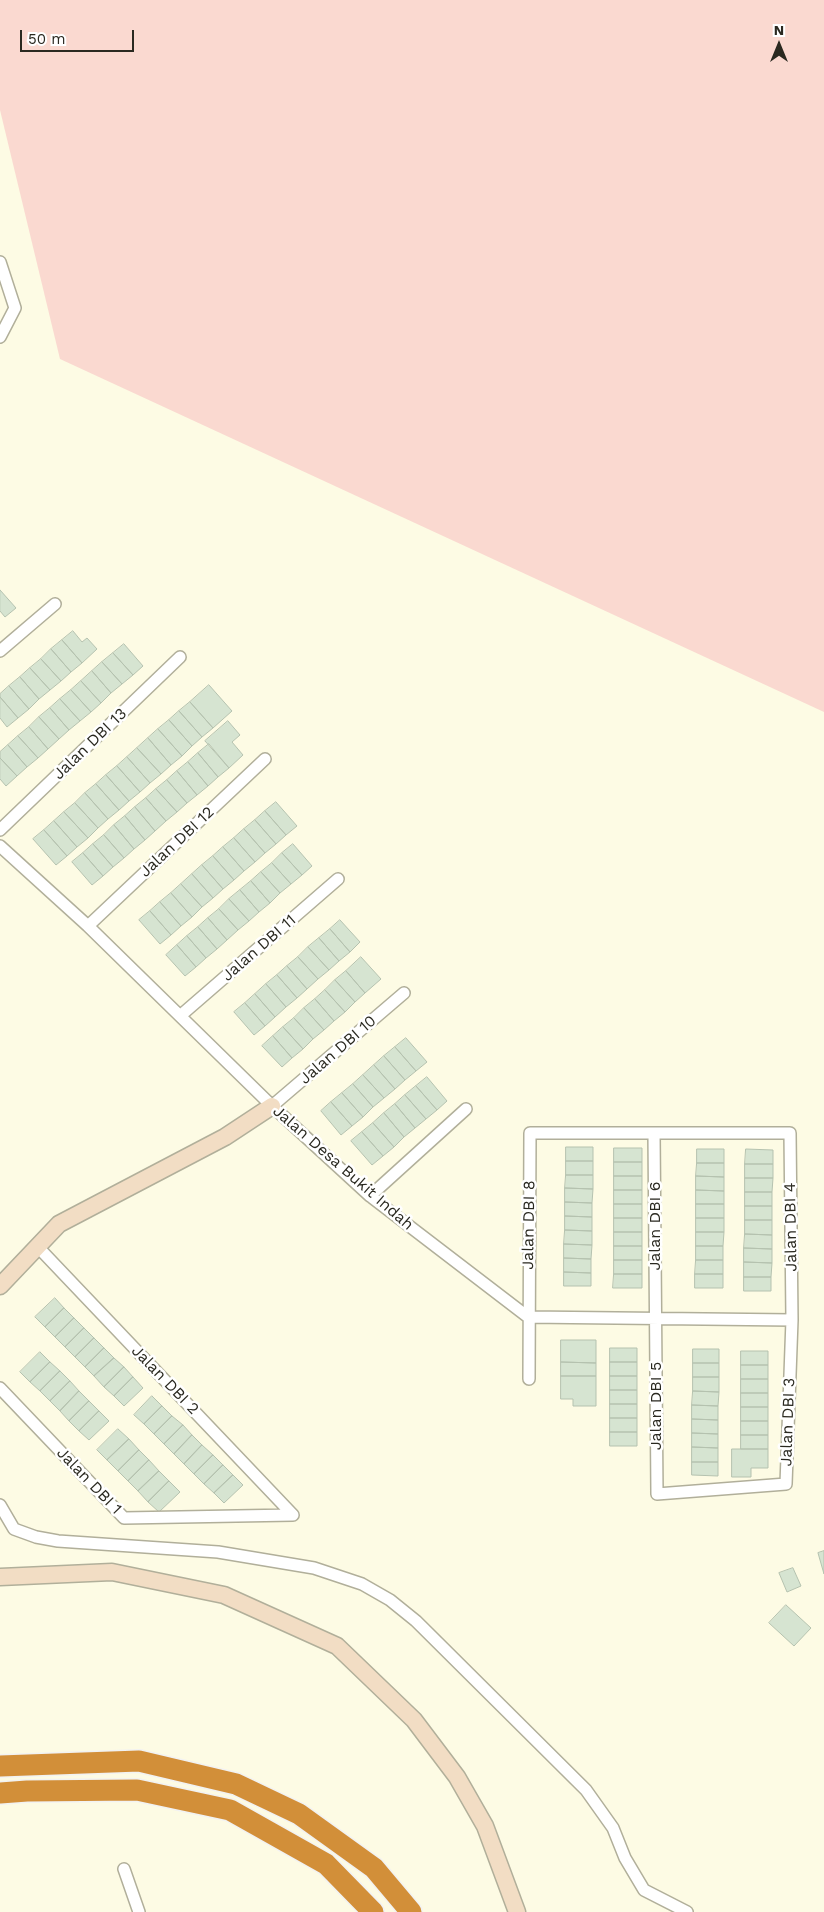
<!DOCTYPE html>
<style>
body{margin:0}
#map{position:relative;width:824px;height:1912px;overflow:hidden;background:#fdfbe4;font-family:"Work Sans",sans-serif}
canvas{display:block}
.north{position:absolute;left:754px;top:20px;width:50px;height:50px;-webkit-text-stroke:4px #fff;paint-order:stroke;rotate:0deg;font-size:14px;font-weight:700;line-height:20px;text-align:center;color:#2a2920}
.north::after{content:'';display:block;margin:auto;width:18px;height:22px;background:#2a2920;clip-path:polygon(50% 0,100% 100%,50% 72%,0 100%)}
.scale{position:absolute;left:20px;top:30px;width:114px;height:22px;box-sizing:border-box;border:2px solid #2a2920;border-top:0;padding-left:6px;font-size:15px;line-height:18px;white-space:nowrap;color:#2a2920;-webkit-text-stroke:4px #fff;paint-order:stroke}
</style>
<div id="map">
<canvas width="824" height="1912"></canvas>
<div class="north">N</div>
<div class="scale">50 m</div>
</div>
<script>
const c = document.querySelector('canvas').getContext('2d');
c.lineJoin = 'round';
function fill(path, color) {
  c.fillStyle = color;
  c.fill(path, 'evenodd');
}
function trace(path, color, width, dash) {
  c.strokeStyle = color;
  c.lineWidth = width;
  c.lineCap = dash ? 'butt' : 'round';
  c.setLineDash(dash || []);
  c.stroke(path);
}
function label(font, color, halo, rows, align = 'center') {
  c.font = font + ' "Work Sans",sans-serif';
  c.lineWidth = 5;
  c.setLineDash([]);
  c.textBaseline = 'middle';
  c.strokeStyle = halo;
  c.fillStyle = color;
  for (const [text, x, y, turn = 0] of rows) {
    c.save();
    c.translate(x, y);
    c.rotate((+turn || 0) * Math.PI / 180);
    c.textAlign = isNaN(turn) ? turn : align;
    if (halo) c.strokeText(text, 0, 0);
    c.fillText(text, 0, 0);
    c.restore();
  }
}
fill(new Path2D(`
 M0 0H824V712L60 359 0 110Z`), '#fad9d0');
const building = new Path2D(`
 M0 590 16 608 5 617 0 611Z
 M73 631 82 642 87 638 97 649 82 663 62 640Z
 M62 640 82 663 71 672 51 649Z
 M124 644 143 666 133 675 113 653Z
 M51 649 71 672 61 681 41 659Z
 M113 653 133 675 122 684 102 662Z
 M41 659 61 681 50 690 30 668Z
 M102 662 122 684 111 693 92 671Z
 M30 668 50 690 39 699 20 677Z
 M92 671 111 693 101 703 81 681Z
 M20 677 39 699 29 709 9 686Z
 M81 681 101 703 91 712 71 690Z
 M209 685 232 711 213 728 190 702Z
 M9 686 29 709 18 718 0 697V694Z
 M71 690 91 712 80 721 60 699Z
 M0 697 18 718 7 727 0 718Z
 M60 699 80 721 69 730 50 708Z
 M190 702 213 728 202 737 179 711Z
 M50 708 69 730 59 739 39 717Z
 M179 711 202 737 192 746 169 720Z
 M39 717 59 739 48 749 29 727Z
 M169 720 192 746 182 756 158 729Z
 M228 721 240 735 232 742 243 755 229 768 205 741Z
 M29 727 48 749 38 758 18 736Z
 M158 729 182 756 171 765 148 738Z
 M18 736 38 758 27 767 8 745Z
 M148 738 171 765 161 774 137 748Z
 M209 744 229 768 218 777 198 753Z
 M8 745 27 767 17 776 0 758V752Z
 M137 748 161 774 150 783 127 757Z
 M198 753 218 777 208 786 188 762Z
 M127 757 150 783 140 792 117 766Z
 M0 758 17 776 6 786 0 779Z
 M188 762 208 786 197 795 177 771Z
 M117 766 140 792 129 801 106 775Z
 M177 771 197 795 187 803 167 780Z
 M106 775 129 801 119 810 96 784Z
 M167 780 187 803 177 812 156 789Z
 M96 784 119 810 108 819 85 793Z
 M156 789 177 812 166 821 146 798Z
 M85 793 108 819 98 828 75 803Z
 M146 798 166 821 155 831 135 807Z
 M276 802 297 826 286 835 265 811Z
 M75 803 98 828 88 838 64 812Z
 M135 807 155 831 145 840 125 816Z
 M265 811 286 835 276 844 255 820Z
 M64 812 88 838 77 847 54 821Z
 M125 816 145 840 134 849 114 825Z
 M255 820 276 844 265 853 244 829Z
 M54 821 77 847 67 856 44 830Z
 M114 825 134 849 124 858 104 835Z
 M244 829 265 853 255 862 234 838Z
 M44 830 67 856 56 865 33 839Z
 M104 835 124 858 113 867 93 844Z
 M234 838 255 862 244 871 223 847Z
 M93 844 113 867 103 876 83 853Z
 M293 844 312 866 302 875 282 853Z
 M223 847 244 871 234 880 213 856Z
 M83 853 103 876 92 885 72 862Z
 M282 853 302 875 291 884 272 863Z
 M213 856 234 880 223 889 202 865Z
 M272 863 291 884 280 893 261 872Z
 M202 865 223 889 213 898 192 874Z
 M261 872 280 893 270 903 251 881Z
 M192 874 213 898 202 907 181 884Z
 M251 881 270 903 259 912 240 890Z
 M181 884 202 907 192 917 171 893Z
 M240 890 259 912 249 921 229 899Z
 M171 893 192 917 181 926 160 902Z
 M229 899 249 921 238 930 219 909Z
 M160 902 181 926 171 935 150 911Z
 M219 909 238 930 227 940 208 918Z
 M150 911 171 935 160 944 139 920Z
 M208 918 227 940 217 949 198 927Z
 M340 920 360 942 350 952 330 929Z
 M198 927 217 949 206 958 187 936Z
 M330 929 350 952 339 961 319 938Z
 M187 936 206 958 196 967 177 945Z
 M319 938 339 961 329 970 308 947Z
 M177 945 196 967 185 976 166 955Z
 M308 947 329 970 318 979 298 957Z
 M298 957 318 979 307 989 287 966Z
 M361 957 381 979 365 993 346 971Z
 M287 966 307 989 297 998 277 975Z
 M346 971 365 993 355 1002 335 980Z
 M277 975 297 998 286 1007 266 984Z
 M335 980 355 1002 345 1012 325 990Z
 M266 984 286 1007 275 1017 255 994Z
 M325 990 345 1012 334 1021 315 999Z
 M255 994 275 1017 265 1026 245 1003Z
 M315 999 334 1021 324 1030 304 1008Z
 M245 1003 265 1026 254 1035 234 1012Z
 M304 1008 324 1030 313 1039 294 1018Z
 M294 1018 313 1039 303 1049 283 1027Z
 M283 1027 303 1049 292 1058 273 1036Z
 M273 1036 292 1058 282 1067 262 1046Z
 M406 1038 427 1062 416 1071 395 1047Z
 M395 1047 416 1071 405 1080 384 1056Z
 M384 1056 405 1080 395 1089 374 1065Z
 M374 1065 395 1089 384 1098 363 1075Z
 M363 1075 384 1098 373 1107 353 1084Z
 M427 1077 447 1101 437 1110 416 1086Z
 M353 1084 373 1107 363 1117 342 1093Z
 M416 1086 437 1110 426 1119 405 1095Z
 M342 1093 363 1117 352 1126 331 1102Z
 M405 1095 426 1119 415 1128 395 1104Z
 M331 1102 352 1126 341 1135 321 1111Z
 M395 1104 415 1128 404 1137 384 1113Z
 M384 1113 404 1137 394 1147 373 1123Z
 M373 1123 394 1147 383 1156 362 1132Z
 M362 1132 383 1156 372 1165 351 1141Z
 M566 1147H593V1161H566Z
 M614 1148H642V1162H614Z
 M697 1149H724V1163H697Z
 M746 1149 773 1150V1164H745Z
 M566 1161H593V1175H566Z
 M614 1162H642V1176H614Z
 M697 1163H724V1177L696 1176Z
 M745 1164H773V1178H745Z
 M566 1175H593V1189L565 1188Z
 M614 1176H642V1190H614Z
 M696 1176 724 1177V1191L696 1190Z
 M745 1178H773L772 1192H745Z
 M565 1188 593 1189 592 1203 565 1202Z
 M614 1190H642V1204H614Z
 M696 1190 724 1191V1204H696Z
 M745 1192H772V1206H745Z
 M565 1202 592 1203V1217L565 1216Z
 M614 1204H642V1218H614Z
 M696 1204H724V1218H696Z
 M745 1206H772V1220H745Z
 M565 1216 592 1217V1231L565 1230Z
 M614 1218H642V1232H614Z
 M696 1218H724V1232H696Z
 M745 1220H772V1235L745 1234Z
 M565 1230 592 1231V1245L564 1244Z
 M614 1232H642V1246H614Z
 M696 1232H724L723 1246H696Z
 M745 1234 772 1235V1249L744 1248Z
 M564 1244 592 1245 591 1259 564 1258Z
 M614 1246H642V1260H614Z
 M696 1246H723V1260H696Z
 M744 1248 772 1249V1263L744 1262Z
 M564 1258 591 1259V1273L564 1272Z
 M614 1260H642V1274H614Z
 M696 1260H723V1274H695Z
 M744 1262 772 1263 771 1277H744Z
 M564 1272 591 1273V1286H564Z
 M614 1274H642V1288H613Z
 M695 1274H723V1288H695Z
 M744 1277H771V1291H744Z
 M55 1298 64 1308 45 1327 35 1317Z
 M64 1308 74 1318 55 1337 45 1327Z
 M74 1318 84 1328 65 1347 55 1337Z
 M84 1328 94 1338 75 1357 65 1347Z
 M94 1338 104 1348 85 1367 75 1357Z
 M561 1340H596V1363L561 1362Z
 M104 1348 114 1358 94 1376 85 1367Z
 M610 1348H637V1362H610Z
 M693 1349H719V1363H693Z
 M741 1351H768V1365H741Z
 M40 1352 50 1362 30 1382 20 1372Z
 M114 1358 124 1367 104 1387 94 1376Z
 M50 1362 60 1371 40 1391 30 1382Z
 M561 1362 596 1363V1376H561Z
 M610 1362H637V1376H610Z
 M693 1363H719V1377H693Z
 M741 1365H768V1379H741Z
 M124 1367 133 1377 114 1396 104 1387Z
 M60 1371 70 1381 50 1401 40 1391Z
 M561 1376H596V1406H573V1399H561Z
 M610 1376H637V1390H610Z
 M133 1377 143 1388 124 1406 114 1396Z
 M693 1377H719V1392L693 1391Z
 M741 1379H768V1393H741Z
 M70 1381 79 1391 60 1411 50 1401Z
 M610 1390H637V1404H610Z
 M79 1391 89 1401 69 1421 60 1411Z
 M693 1391 719 1392 718 1406 692 1405Z
 M741 1393H768V1407H741Z
 M152 1396 162 1406 144 1424 134 1415Z
 M89 1401 99 1411 79 1431 69 1421Z
 M610 1404H637V1418H610Z
 M692 1405 718 1406V1420L692 1419Z
 M162 1406 172 1416 154 1434 144 1424Z
 M741 1407H768V1421H741Z
 M99 1411 109 1421 89 1440 79 1431Z
 M172 1416 183 1425 164 1444 154 1434Z
 M610 1418H637V1432H610Z
 M692 1419 718 1420V1434L692 1433Z
 M741 1421H768V1435H741Z
 M183 1425 192 1435 174 1454 164 1444Z
 M118 1429 129 1439 107 1460 97 1450Z
 M610 1432H637V1446H610Z
 M692 1433 718 1434V1448L692 1447Z
 M192 1435 202 1445 184 1464 174 1454Z
 M741 1435H768V1449H741Z
 M129 1439 139 1450 118 1471 107 1460Z
 M202 1445 213 1455 194 1474 184 1464Z
 M692 1447 718 1448V1462H692Z
 M732 1449H768V1468H751V1477H732Z
 M139 1450 149 1460 128 1481 118 1471Z
 M213 1455 223 1465 204 1484 194 1474Z
 M149 1460 159 1471 138 1491 128 1481Z
 M692 1462H718V1476L692 1475Z
 M223 1465 233 1475 214 1493 204 1484Z
 M159 1471 169 1481 148 1502 138 1491Z
 M233 1475 243 1485 224 1503 214 1493Z
 M169 1481 180 1492 159 1512 148 1502Z
 M824 1551V1574L818 1553Z
 M793 1568 801 1586 787 1592 779 1573Z
 M786 1605 811 1628 794 1646 769 1623Z`);
fill(building, '#d6e4d1');
trace(building, '#b5c2af', 1);
const street = new Path2D(`
 M0 262 15 308 0 337
 M0 651 55 604
 M0 830 180 657
 M0 846 88 926 272 1106 370 1196 528 1317 792 1320
 M88 926 265 759
 M180 1016 338 879
 M272 1106 404 993
 M370 1196 466 1109
 M37 1246 293 1515
 M529 1379 530 1133H790L792 1320 786 1484 657 1494 654 1133
 M0 1388 124 1518 293 1515
 M0 1505 14 1529 36 1537 58 1541 218 1552 314 1568 362 1584 390 1600 416 1621 586 1790 613 1828 625 1858 644 1890 687 1912
 M124 1869 139 1912`);
const secondary = new Path2D(`
 M0 1286 59 1224 225 1137 272 1106
 M0 1577 112 1572 224 1595 337 1646 414 1720 457 1777 485 1826 517 1912`);
const highway = new Path2D(`
 M0 1766 139 1761 236 1784 299 1814 374 1868 411 1912
 M0 1793 27 1791 137 1790 230 1810 326 1864 373 1912`);
trace(street, '#b1af9a', 14);
trace(secondary, '#b1af9a', 19);
trace(highway, '#f2f2f2', 24);
trace(street, '#fff', 11);
trace(secondary, '#f2ddc4', 16);
trace(highway, '#d28f39', 21);
label('16px', '#2a2920', '#fff', [
 ["Jalan DBI 13",90,744,-44],
 ["Jalan DBI 12",177,842,-43],
 ["Jalan DBI 11",259,948,-41],
 ["Jalan DBI 10",338,1050,-41],
 ["Jalan Desa Bukit Indah",343,1168,41],
 ["Jalan DBI 8",529,1225,-89],
 ["Jalan DBI 6",655,1226,-90],
 ["Jalan DBI 4",791,1227,-91],
 ["Jalan DBI 2",165,1380,46],
 ["Jalan DBI 5",656,1406,-90],
 ["Jalan DBI 3",788,1422,-88],
 ["Jalan DBI 1",89,1481,46]
]);
</script>
